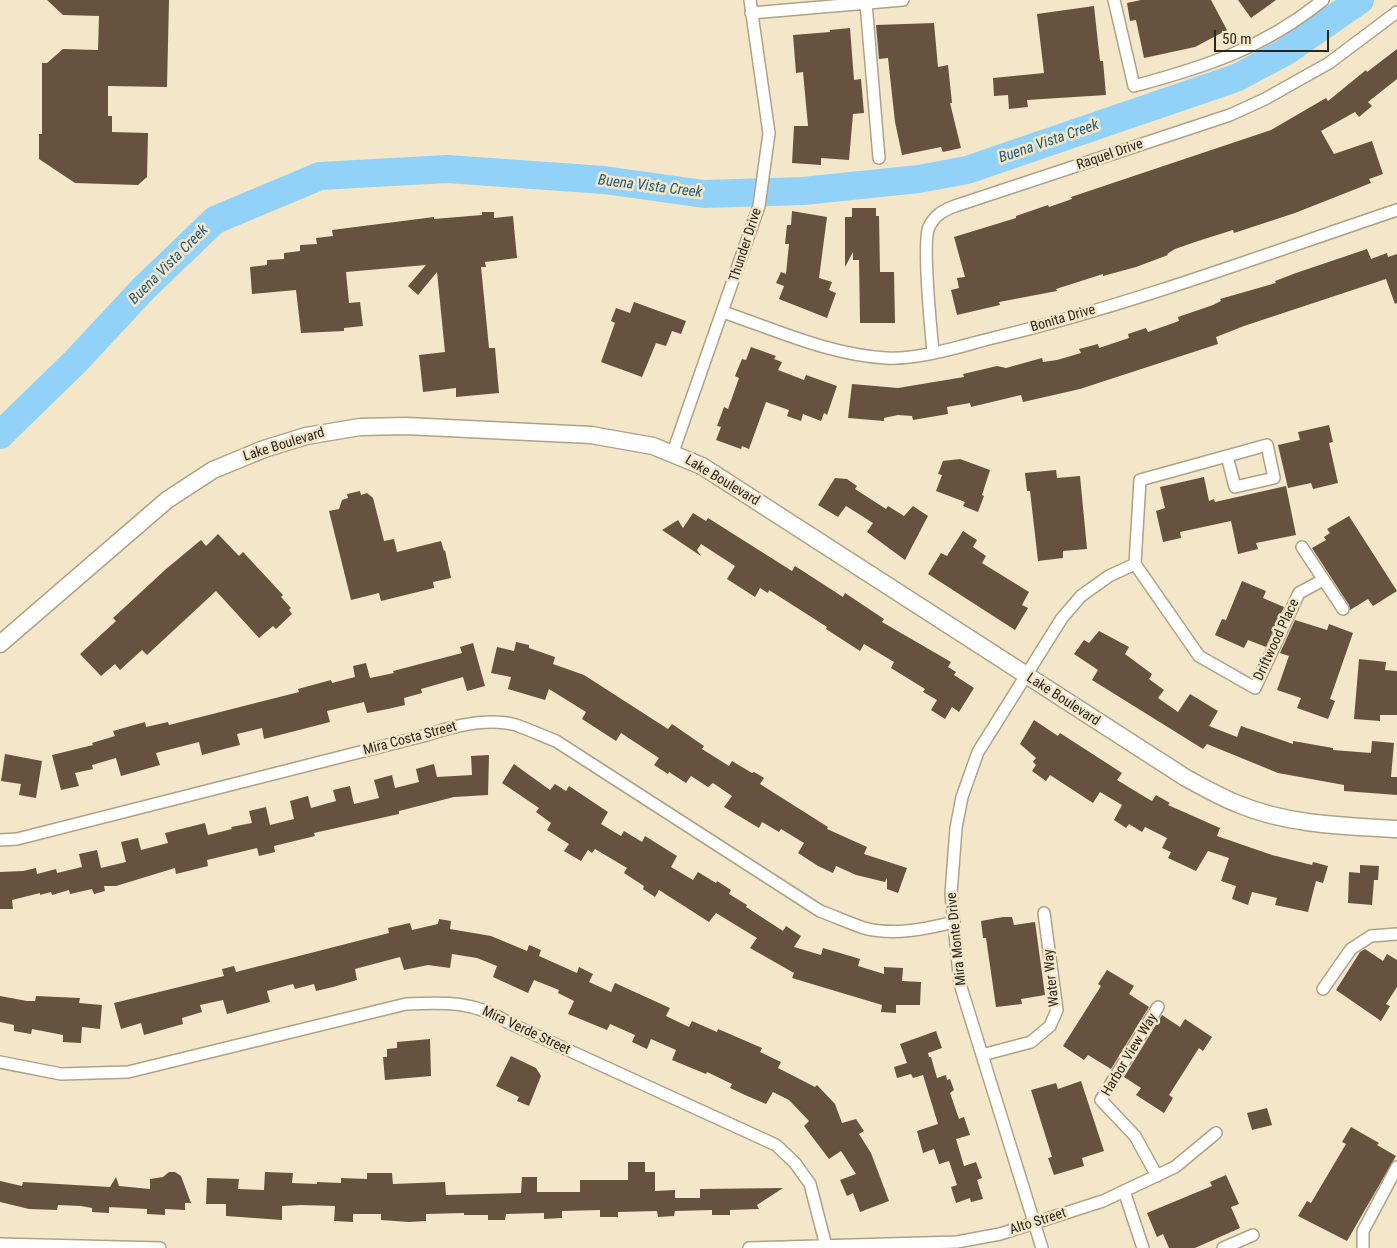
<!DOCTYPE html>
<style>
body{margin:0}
#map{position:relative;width:1397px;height:1248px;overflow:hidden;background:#f4e7c9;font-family:"Roboto Condensed",sans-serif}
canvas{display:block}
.scale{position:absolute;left:1214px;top:30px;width:115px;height:22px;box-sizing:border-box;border:2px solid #2c271c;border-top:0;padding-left:6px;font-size:15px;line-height:18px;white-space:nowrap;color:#2c271c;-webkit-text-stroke:4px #f4e7c9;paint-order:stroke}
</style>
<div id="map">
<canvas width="1397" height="1248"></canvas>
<div class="scale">50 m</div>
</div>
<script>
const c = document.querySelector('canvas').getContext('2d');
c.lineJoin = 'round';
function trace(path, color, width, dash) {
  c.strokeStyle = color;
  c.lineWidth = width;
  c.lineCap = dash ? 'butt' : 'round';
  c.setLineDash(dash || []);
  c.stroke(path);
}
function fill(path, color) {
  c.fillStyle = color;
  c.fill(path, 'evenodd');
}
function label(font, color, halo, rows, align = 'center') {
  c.font = font + ' "Roboto Condensed",sans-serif';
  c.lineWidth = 5;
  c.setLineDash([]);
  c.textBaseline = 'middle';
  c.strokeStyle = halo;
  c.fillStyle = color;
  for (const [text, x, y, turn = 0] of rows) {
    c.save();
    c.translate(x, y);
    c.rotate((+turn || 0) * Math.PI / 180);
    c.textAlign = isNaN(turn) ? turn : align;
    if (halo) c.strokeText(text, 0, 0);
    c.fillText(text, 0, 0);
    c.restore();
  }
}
trace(new Path2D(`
 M0 435 76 361 144 288 215 220 320 176 447 169 604 180 704 194 803 191 919 179 967 170 1236 78 1285 52 1360 0`), '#92d2f8', 28);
fill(new Path2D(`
 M47 0H169L167 87 108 86V116H112V132L148 133 147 177 138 185 75 183 39 159V134H42V63H47L63 49 98 50 99 16 63 15Z
 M1141 0H1211L1227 30 1195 47 1144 58 1136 20 1130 21 1127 3Z
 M1238 0H1276L1251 18Z
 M1094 6 1100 61H1103L1106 95 1027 100 1028 107 1009 109 1008 95 994 96 993 78 1044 73 1037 14Z
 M934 23 938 67 948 65 952 103H950L961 148 943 152 941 147 902 155 895 122 888 58 879 59 876 25Z
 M850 28 854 80 861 79 864 113 853 114 849 160 821 158V165L792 163 794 126H808L803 72 796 73 793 35 830 32V30Z
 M1397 49V79L1368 102 1372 106 1359 117 1355 112 1321 131 1334 154 1372 141 1383 174 1369 179 1371 183 1295 213 1234 233 1233 230 1198 241 1175 249 1167 254 1168 255 1136 267 1103 276V274L1056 289 1057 291 999 302 1000 305 957 315 951 290 959 288 957 278 965 277 954 237 1016 218V216L1048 205 1049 207 1072 199 1071 197 1271 130 1326 98 1328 101 1366 70 1367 72Z
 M852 208H876V216H879L880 272H894L895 323H860L859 260H853V252L845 267V217H852Z
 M792 211 827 217 819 278 832 282 829 290 836 293 827 318 779 299 784 286 776 283 781 272 786 274 789 244H785L787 225H791Z
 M482 212H494V218L513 216 517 258 485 262 486 267H481L489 348H495L499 393 456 397V388L423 392 419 355 445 352 437 272 418 295 408 286 426 265 346 272 349 303 360 302 363 326 344 328V331L301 333 296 290 252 294 250 267 267 265V260L284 259V253L300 251V245L317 244 316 238 333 236 332 230 434 217V219L482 215Z
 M1367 249 1371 259 1387 253 1388 257 1397 254V303L1395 304 1386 279 1244 326 1216 337 1218 344 1080 389 1023 402 1021 395 971 407 970 403 947 407 948 414 913 420 912 416 898 415 884 418V421L848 418 852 384 898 388 964 377 963 374 997 366 1006 368 1042 358 1043 362 1057 360 1081 353 1079 349 1098 344 1099 348 1129 338 1128 334 1146 328 1148 332 1179 321 1178 317 1213 305 1221 301 1220 299 1276 283 1275 281 1296 273Z
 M634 302 686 321 681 334 672 331 666 346 656 343 642 377 601 362 615 323 611 321 616 308 630 313Z
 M751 347 776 356 774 359 782 362 778 370 804 380 806 375 837 386 827 415 824 413 821 421 803 414 801 421 787 416 789 410 766 402 749 449 742 446 741 449 716 440 721 427 717 426 724 407 728 409 739 378 735 376 742 359 746 360Z
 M1329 425 1333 442 1329 443 1338 483 1313 489 1311 483 1288 488 1278 445 1300 440 1298 432Z
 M960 459 990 470 982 495 984 496 978 512 963 506 965 502 936 491 942 475 938 474 943 461Z
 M1056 470 1057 478 1080 476 1087 549 1063 551V558L1038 561 1030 491H1027L1025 473Z
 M1204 477 1209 501 1214 499 1215 502 1286 486 1296 535 1256 543 1258 549 1238 554 1231 521 1180 532 1181 538 1163 542 1156 511 1165 508 1160 487Z
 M835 478 847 479 857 486 855 489 886 509 888 506 904 516 913 506 928 516 905 560 867 532 873 523 846 506 838 517 818 505Z
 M360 491 361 495 367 493 373 498 384 541 394 539 397 552 441 541 444 551 445 550 451 578 433 582 434 588 381 601 379 593 351 600 329 511 339 509 342 500 348 498 347 494Z
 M693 513 706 521 708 518 792 571 795 566 843 597 845 593 884 619 882 622 951 662 948 667 956 672 954 675 974 688 959 712 952 707 945 719 931 710 937 700 923 692 925 689 891 668 894 662 864 644 860 651 826 629 827 627 769 590 768 593 760 588 755 597 727 579 735 566 701 544 697 550 701 556 662 530 678 520 683 528Z
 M1349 516 1397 591 1373 606 1368 599 1350 610 1349 605 1312 548 1326 540 1324 537 1330 533 1327 529Z
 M963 531 977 540 973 547 986 556 982 563 1029 592 1022 605 1028 608 1015 630 928 574 941 553 947 556Z
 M218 534 239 556 243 552 283 595 281 597 291 608 289 610 292 614 276 629 273 626 259 638 216 591 147 655 142 650 120 670 115 664 101 676 80 654 116 621 113 618 166 569 201 540 206 546Z
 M1242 581 1266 591 1263 598 1284 607 1266 647 1248 640 1244 648 1215 635 1222 619 1226 620Z
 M1295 620 1327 630 1329 624 1353 633 1330 699 1335 701 1328 719 1297 708 1301 698 1277 690 1289 656 1280 653Z
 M1099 631 1129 647 1125 654 1152 674 1149 679 1164 690 1158 698 1178 712 1190 694 1218 711 1209 726 1237 737 1241 726 1293 744V741L1333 748V750L1371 753 1372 741 1394 743 1391 777H1397V795L1344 791V785L1278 773 1207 744 1203 749 1092 680 1098 670 1074 654 1084 640 1089 643Z
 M516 642 529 645V648L555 657 553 664 584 675 668 729 672 724 704 746 702 749 729 766 732 761 752 773 754 772 764 778 760 784 828 827 827 829 867 847 864 854 907 868 898 893 887 889V878L885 882 856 875 836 866 833 873 818 866 798 853 804 843 781 829 779 832 762 822 759 828 724 807 732 796 713 783 708 787 691 776 686 783 669 772 668 774 654 765 659 758 621 733 616 741 582 719 586 712 549 689 545 700 508 689 511 677 491 673 497 647 514 651Z
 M473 643 485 686 467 691 463 677 421 689 422 693 404 698 405 705 388 709 367 713 364 702 327 711 330 722 264 739 262 728 237 734 240 745 224 749 202 755 199 742 156 753 160 765 121 776 116 758 92 765 93 769 75 773 79 786 61 790 52 755 93 745 92 743 115 736 113 731 145 722 146 727 168 722 169 725 299 692 298 689 331 680 332 683 355 677 353 666 366 663 370 678 394 673 393 671 462 653 460 647Z
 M1359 659 1386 662 1385 670 1397 671V715H1380V721L1354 719Z
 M1034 720 1058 736 1060 733 1122 773 1117 780 1145 797 1152 801 1156 795 1170 803 1168 805 1220 828 1217 836 1272 855 1312 865 1313 862 1328 866 1323 883 1316 881 1308 912 1275 905 1277 898 1252 892 1248 905 1232 899 1236 886 1221 881 1229 858 1208 851 1196 871 1168 858 1171 852 1162 848 1167 838 1145 827 1142 832 1129 824 1126 828 1114 820 1122 805 1100 792 1093 803 1050 775 1046 781 1032 771 1036 765 1033 762 1036 758 1020 744Z
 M5 754 42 761 36 798 19 795 21 784 1 781Z
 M489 755 488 795 454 797 399 811V814L314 833 315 836 274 846 275 852 259 856 257 848 207 860 208 866 176 874 175 868 116 886H104L105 891 94 894 92 889 70 894 69 890 52 895 51 892 40 895V893L12 900 13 909H0V872L23 871 36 868 37 874 56 869 57 873 82 867 79 854 97 850 101 868 126 862 121 842 138 838 141 850 168 843 165 833 205 823 208 835 232 829 231 827 252 823 249 811 266 807 270 825 294 819 290 801 308 796 311 808 336 801 333 790 350 786 354 804 379 798 374 780 392 775 395 788 419 782 416 769 434 764 437 777 472 775 471 756Z
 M514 764 550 790 555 784 566 791 569 786 608 812 601 824 621 836 624 831 642 842 645 836 677 856 671 867 693 880 698 872 716 883 717 881 731 890 729 894 747 905 746 907 783 931 786 926 801 936 794 947 821 955 823 948 840 953 860 959 858 966 884 974V967L903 968 902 981 921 982 920 1005H896V1013L881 1012 882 1005 792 978 794 973 750 948 757 938 716 913 709 922 659 890 655 897 643 889 644 886 624 873 627 868 595 849 592 853 588 850 581 861 564 851 569 844 547 830 551 823 536 812 539 808 502 783Z
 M1360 865 1379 866 1378 880H1374L1372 905 1348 903 1349 872 1360 873Z
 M1003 917H1012L1014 925 1035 922 1045 995 1021 999 1022 1004 996 1007 986 938H983L981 921Z
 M439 919 451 921 450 929 491 936 527 951 529 945 541 950 539 956 577 973 579 967 593 974 589 982 611 992 615 983 670 1008 666 1016 689 1027 692 1021 717 1032 718 1029 762 1048 760 1052 781 1062 778 1068 815 1087 817 1085 835 1104 842 1123 856 1119 864 1131 859 1134 871 1153 889 1201 860 1212 853 1193 847 1196 840 1180 856 1174 841 1151 829 1159 804 1126 809 1121 789 1100 773 1092 766 1104 745 1095 730 1088 732 1084 707 1072 706 1074 672 1060 676 1050 651 1039 647 1049 632 1042 635 1035 610 1024 607 1030 568 1014 574 1001 558 993 559 990 534 980 528 993 493 977 497 966 477 958 452 954 450 968 428 965 404 970 400 957 355 969 357 980 333 987 316 991 314 984 295 989 293 984 267 991 270 1002 227 1014 223 1000 200 1005 202 1012 182 1018 183 1024 144 1035 141 1023 121 1029 114 1003 224 976 222 969 234 966 236 972 389 933 388 928 410 923 412 930 438 924Z
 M1365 949 1383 961 1387 954 1397 960V987L1386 1004 1390 1006 1381 1021 1336 990 1360 952Z
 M1107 970 1134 986 1129 994 1149 1007 1111 1069 1088 1055 1084 1060 1063 1046 1101 986 1098 984Z
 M0 996 27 1001H35L36 996 80 998 79 1003 102 1005 100 1029 82 1027 81 1043 63 1042V1035L32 1029 31 1034 14 1031V1025L0 1022Z
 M1162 1015 1180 1027 1185 1019 1212 1037 1203 1051 1199 1048 1169 1095 1173 1098 1164 1113 1136 1095 1141 1088 1124 1077Z
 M936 1031 942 1048 928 1053 929 1057H931L937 1078 946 1075 947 1080 950 1079 954 1090 950 1093 959 1119 964 1117 970 1135 956 1139 964 1166 976 1162 982 1178 977 1180 983 1199 971 1202 970 1198 956 1203 951 1187 957 1185 949 1161 939 1164 934 1149 923 1153 917 1131 938 1124 923 1075 913 1078 911 1074 897 1078 894 1067 907 1063 900 1044Z
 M430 1039 431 1076 385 1080 383 1057H387V1049L397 1048V1042Z
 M511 1056 536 1068 541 1076 529 1106 517 1101 519 1097 496 1086Z
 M1081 1081 1104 1151 1082 1158 1084 1166 1054 1175 1048 1158 1052 1157 1031 1090 1056 1083 1058 1089Z
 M1267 1108 1272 1125 1252 1130 1247 1113Z
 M1351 1127 1379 1143 1377 1145 1396 1156 1347 1241 1298 1216 1307 1201 1311 1203 1346 1144 1342 1142Z
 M628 1162H645V1172H655V1191L675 1190V1198H700V1189L783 1188 757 1205 759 1209 730 1210V1215H712V1210L675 1211 674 1216 658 1217 657 1211 618 1212V1217H600V1210L562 1211V1218L544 1219V1213L506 1214 505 1220H488V1215H464V1213L426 1214V1221L409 1222 381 1220V1214H353V1222L334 1221 335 1206 301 1205 282 1206V1220L226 1216V1204H206L207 1178 239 1179 238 1189 264 1190 265 1172 293 1173 292 1183 317 1184V1182L341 1183V1178L367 1179V1173H392L393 1184 445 1182 446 1195 521 1193 522 1177H537V1192H580V1180H628Z
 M169 1172H175L181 1176 191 1203H185V1210L165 1209V1215L147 1214V1209L109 1207V1213L92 1212V1208L81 1206 58 1205 57 1210 29 1209 0 1202V1181L22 1186 23 1182 110 1187 116 1177 119 1186 150 1189V1179L163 1177Z
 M1226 1175 1239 1204 1231 1207 1240 1228 1195 1248H1169L1163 1234 1157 1237 1147 1213 1212 1186 1210 1182Z`), '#66523e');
const minor = new Path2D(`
 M1114 0 1134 86C1205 67 1264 48 1323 0
 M866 3 879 158
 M751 13 903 0
 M723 312C776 330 830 355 886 358 922 360 966 344 1001 336 1136 303 1266 254 1397 210
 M933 352C931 331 922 241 929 227 935 215 942 211 955 206L1230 115 1265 99 1329 63 1397 12
 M673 452 759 206 769 133 750 0
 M1302 547 1343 609
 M1135 564 1140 480 1267 445 1274 478 1235 487 1227 456
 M1135 564 1199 656 1255 688 1299 593 1323 580
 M0 840 17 839 427 735C453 726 488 717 516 725 530 730 543 736 556 741L820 911C834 916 849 923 864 928 893 936 926 929 954 922
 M1323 989 1351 949 1371 936 1397 934
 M982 1055 1031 1042 1050 1026 1057 1010 1044 913
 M0 1062 61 1074 128 1072 406 1004C445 1002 475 1001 509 1023L776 1145 795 1163 810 1184 826 1246
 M1157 1176 1135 1136 1101 1100 1158 1007
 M1124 1191 1143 1248
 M0 1244 160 1248
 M749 1248 957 1242 1000 1234 1103 1201 1175 1167 1216 1133
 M1042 1248 960 984 951 894 956 828 962 797 978 752 1062 618 1081 596 1109 576 1135 564
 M1223 1248 1253 1235
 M1363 1248V1231L1397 1167`);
const secondary = new Path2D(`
 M0 644 167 500 213 470 264 449 306 436 360 427 406 426 591 435 653 446 702 466 1186 778C1203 787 1220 797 1238 804 1288 825 1344 826 1397 829`);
trace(minor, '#aea186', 14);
trace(secondary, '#aea186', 19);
trace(minor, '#fff', 11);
trace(secondary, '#fff', 16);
label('14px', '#2c271c', '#f4e7c9', [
 ["Raquel Drive",1110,155,-19],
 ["Thunder Drive",746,245,-72],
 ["Bonita Drive",1063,319,-16],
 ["Lake Boulevard",284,445,-17],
 ["Lake Boulevard",722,481,31],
 ["Driftwood Place",1277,640,-65],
 ["Lake Boulevard",1063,700,33],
 ["Mira Costa Street",410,739,-15],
 ["Mira Monte Drive",957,939,-96],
 ["Water Way",1052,978,-96],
 ["Mira Verde Street",526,1031,25],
 ["Harbor View Way",1130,1055,-59],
 ["Alto Street",1038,1222,-18]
]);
label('italic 15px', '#205e7f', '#f4e7c9', [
 ["Buena Vista Creek",1049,142,-19],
 ["Buena Vista Creek",650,187,7],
 ["Buena Vista Creek",169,265,-45]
]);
</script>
